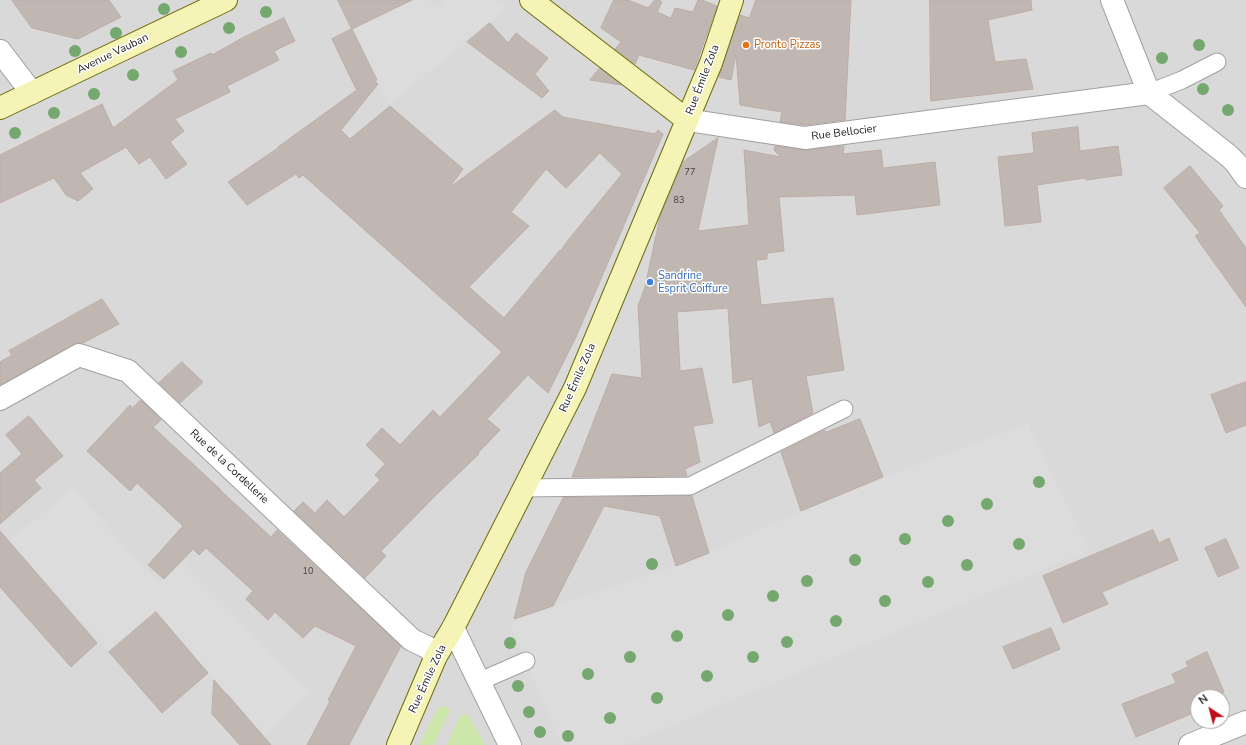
<!DOCTYPE html>
<meta charset="utf-8">
<style>
body{margin:0}
#map{position:relative;width:1246px;height:745px;overflow:hidden;background:#ede8e2;font-family:"Nunito Sans",sans-serif}
canvas{display:block}
.north{position:absolute;left:1190px;top:689px;width:40px;height:40px;box-sizing:border-box;background:#fff;border:1px solid #a4a4a4;border-radius:50%;rotate:324deg;font-size:11px;font-weight:700;line-height:16px;text-align:center;color:#1c1c1c}
.north::after{content:'';display:block;margin:auto;width:14px;height:18px;background:#bf091a;clip-path:polygon(50% 0,100% 100%,50% 72%,0 100%)}
</style>
<div id="map">
<canvas width="1246" height="745"></canvas>
<div class="north">N</div>
</div>
<script>
const c = document.querySelector('canvas').getContext('2d');
c.lineJoin = 'round';
function fill(path, color) {
  c.fillStyle = color;
  c.fill(path, 'evenodd');
}
function trace(path, color, width, dash) {
  c.strokeStyle = color;
  c.lineWidth = width;
  c.lineCap = dash ? 'butt' : 'round';
  c.setLineDash(dash || []);
  c.stroke(path);
}
function label(font, color, halo, rows, align = 'center') {
  c.font = font + ' "Nunito Sans",sans-serif';
  c.lineWidth = 3;
  c.setLineDash([]);
  c.textBaseline = 'middle';
  c.strokeStyle = halo;
  c.fillStyle = color;
  for (const [text, x, y, turn = 0] of rows) {
    c.save();
    c.translate(x, y);
    c.rotate((+turn || 0) * Math.PI / 180);
    c.textAlign = isNaN(turn) ? turn : align;
    if (halo) c.strokeText(text, 0, 0);
    c.fillText(text, 0, 0);
    c.restore();
  }
}
fill(new Path2D(`
 M0 0H1246V745H0ZM1198 697H1222V721H1198Z`), '#dad9d9');
fill(new Path2D(`
 M446 706 450 710 434 745H419L438 708Z
 M468 714 485 745H447L460 716Z`), '#cde6a9');
fill(new Path2D(`
 M412 0H427L439 8 445 0H495L508 8 389 105 352 29Z
 M1028 424 1089 551 625 745H561L510 624 554 606 689 562 801 511 883 477Z
 M73 488 158 583 183 562 311 693 263 736 156 613 109 652 9 541Z`), '#dcdcdc');
const building = new Path2D(`
 M12 0H109L121 17 78 39 32 28Z
 M338 0H412L352 29Z
 M614 0H628L648 8 655 0H659L662 2 657 12 671 18 675 8 693 12 698 0H702L717 6 694 70 639 55 635 64 615 49 621 42 601 28Z
 M756 0H851L845 120 805 125 780 122 782 112 740 105 736 54 731 80 719 77 740 15 749 18Z
 M930 0H1031L1032 10 988 20 995 62 1026 59 1033 89 931 101Z
 M284 18 295 41 274 51 279 60 227 86 230 92 175 119 184 131 170 142 187 164 166 179 150 157 139 164 126 147 80 173 93 189 78 201 66 195 54 178 0 203V155L102 104 113 128 178 80 173 71 211 53 212 55 244 37Z
 M490 23 508 43 516 33 548 58 535 74 549 91 542 98 467 42Z
 M352 29 377 80 375 81 378 84 341 130 350 139 390 106 463 169 449 188 555 110 563 117 655 134 658 130 663 134 576 337 548 393 528 375 487 419 500 430 478 453 479 454 437 494 381 551 386 556 365 578 294 511 303 502 315 513 327 500 344 517 380 480 375 475 385 464 366 445 382 428 400 445 433 410 440 417 502 352 303 175 299 178 296 174 247 205 228 182 278 148V147L361 87 356 89 332 39ZM600 153 622 174 565 244 561 251 560 250 504 318 469 287 529 226 511 212 546 169 566 188Z
 M600 68 621 85 590 80Z
 M1078 127 1080 151 1118 146 1122 175 1086 180 1085 178 1037 185 1041 222 1005 226 998 157 1034 153 1032 133Z
 M718 138 698 231 749 225 744 150 781 157 774 150 775 146 806 150 844 146 843 154 881 150 883 168 935 162 940 205 857 215 855 195 779 197 784 251 767 253V259L756 260 761 305 833 298 844 370 806 376 813 413 774 433 770 422 759 427 752 379 733 383 728 308 677 312 680 371 702 368 713 423 693 426 700 462 685 469 687 476 572 477 612 374 642 378 638 306 645 287 660 217 683 162Z
 M1190 166 1223 206 1219 210 1246 248V307L1195 236 1200 233 1164 188Z
 M102 299 119 324 83 343H78L73 344 0 385V362L12 355 9 351Z
 M182 362 203 382 180 403 159 383Z
 M1246 382V425L1226 433 1211 395Z
 M141 400 161 420 153 427 221 490H220L271 537 277 530 401 646 349 745H307L330 701 328 700 356 646 315 626 303 638 275 612 268 620 246 599 253 591 206 548 199 555 193 549 164 579 148 565 183 526 137 483 130 491 87 451 130 405 132 408Z
 M29 416 63 456 34 480 41 488 0 524V473L22 454 6 435Z
 M860 419 883 477 801 511 781 452 825 430 826 432Z
 M692 496 709 553 676 566 660 516 604 506 553 606 514 619 526 572 563 498Z
 M1153 530 1159 543 1169 538 1178 560 1102 592 1108 604 1063 623 1043 576Z
 M0 531 97 643 71 667 0 587Z
 M1226 539 1239 568 1218 577 1205 548Z
 M156 612 208 673 162 713 109 652Z
 M1051 628 1060 649 1013 669 1003 647Z
 M1207 652 1224 692 1213 697H1198V711L1136 737 1122 704 1176 683 1172 674 1188 667 1186 662Z
 M214 680 226 694H227L271 745H240L212 714Z`);
fill(building, '#c1b7b2');
trace(building, '#beada5', 1);
const lane = new Path2D(`
 M1149 93 1182 80 1217 62
 M524 488 690 486 844 409
 M478 682 526 661`);
const street = new Path2D(`
 M1112 0 1149 93 1229 156 1236 163 1246 177
 M0 51 32 93
 M687 120 805 138 1149 93
 M0 399 79 355 128 371 412 640 427 647 436 656
 M453 628 510 745
 M1190 745 1246 722`);
const secondary = new Path2D(`
 M531 0 687 120
 M0 108 226 0
 M398 745 436 656 453 628 575 388 711 63 732 0`);
trace(lane, '#a0a0a0', 19);
trace(street, '#a0a0a0', 24);
trace(secondary, '#6b6c09', 24);
trace(lane, '#fff', 17);
trace(street, '#fff', 22);
trace(secondary, '#f6f3b7', 22);
c.fillStyle = '#74a86e';
for (const [x, y] of [
 [164,9],
 [266,12],
 [229,28],
 [116,33],
 [1199,45],
 [75,51],
 [181,52],
 [1162,58],
 [133,75],
 [1203,89],
 [94,94],
 [1228,110],
 [54,113],
 [15,133],
 [1039,482],
 [987,504],
 [948,521],
 [905,539],
 [1019,544],
 [855,560],
 [652,564],
 [967,565],
 [807,581],
 [928,582],
 [773,596],
 [885,601],
 [728,615],
 [836,621],
 [677,636],
 [787,642],
 [510,643],
 [630,657],
 [753,657],
 [588,674],
 [707,676],
 [518,686],
 [657,698],
 [529,712],
 [610,718],
 [540,732],
 [568,736]
]) {
  c.beginPath();
  c.arc(x, y, 6, 0, 2 * Math.PI);
  c.fill();
}
for (const [x, y, r, color] of [
 [746,45,4,"#e8710a"],
 [650,282,4,"#3f7fe0"]
]) {
  const dot = new Path2D();
  dot.arc(x, y, r, 0, 2 * Math.PI);
  c.fillStyle = color;
  c.fill(dot);
  trace(dot, '#fff', 1.5);
}
label('9px', '#454342', null, [
 ["77",690,173],
 ["83",679,201],
 ["10",308,572]
]);
label('11px', '#c56008', '#fff', [
 ["Pronto Pizzas",754,45]
], 'left');
label('11px', '#1c1c1c', '#fff', [
 ["Avenue Vauban",113,54,-26],
 ["Rue Émile Zola",703,80,-69],
 ["Rue Bellocier",844,133,-7],
 ["Rue Émile Zola",578,378,-66],
 ["Rue de la Cordellerie",229,467,43],
 ["Rue Émile Zola",428,679,-65]
]);
label('11px', '#366cbe', '#fff', [
 ["Sandrine",658,276],
 ["Esprit Coiffure",658,289]
], 'left');
</script>
